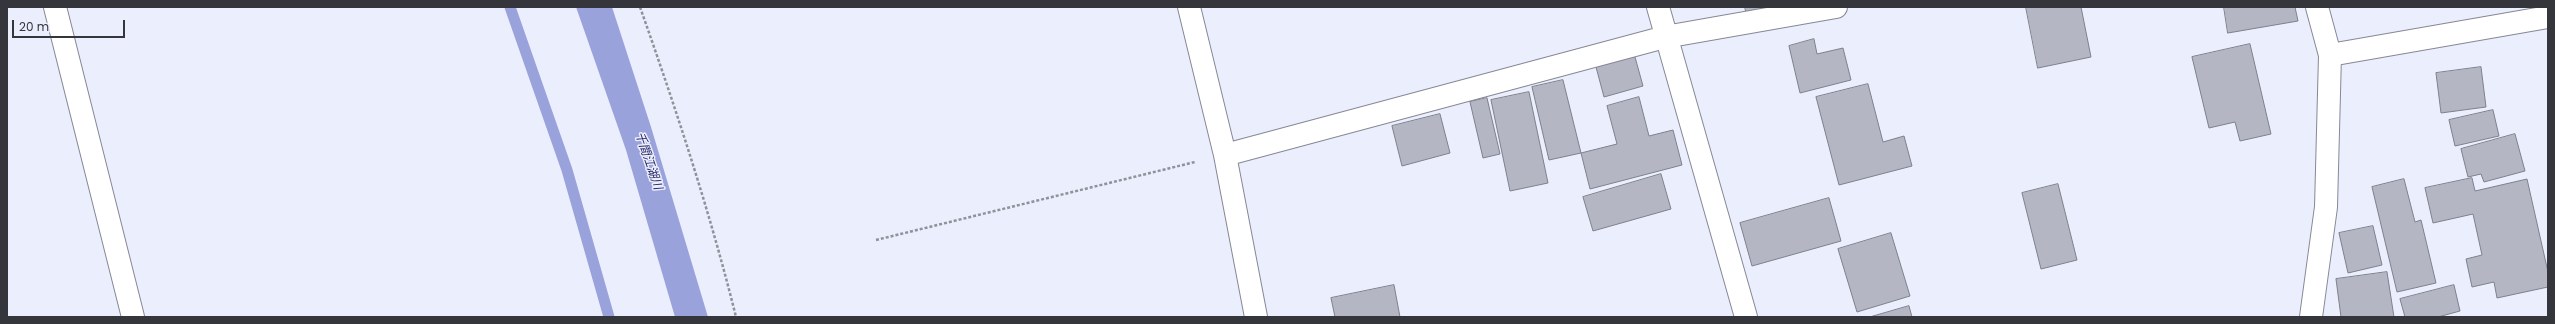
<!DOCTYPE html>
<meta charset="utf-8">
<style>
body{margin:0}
#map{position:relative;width:2555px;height:324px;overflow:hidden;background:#ebeefc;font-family:Poppins,sans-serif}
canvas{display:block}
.frame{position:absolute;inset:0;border:8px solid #35363c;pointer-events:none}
.scale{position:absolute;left:12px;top:20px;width:113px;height:18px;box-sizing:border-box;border:2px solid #35363c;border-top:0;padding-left:5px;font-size:12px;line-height:14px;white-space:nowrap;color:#35363c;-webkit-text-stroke:3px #ebeefc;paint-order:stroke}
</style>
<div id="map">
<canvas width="2555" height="324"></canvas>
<div class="frame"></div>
<div class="scale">20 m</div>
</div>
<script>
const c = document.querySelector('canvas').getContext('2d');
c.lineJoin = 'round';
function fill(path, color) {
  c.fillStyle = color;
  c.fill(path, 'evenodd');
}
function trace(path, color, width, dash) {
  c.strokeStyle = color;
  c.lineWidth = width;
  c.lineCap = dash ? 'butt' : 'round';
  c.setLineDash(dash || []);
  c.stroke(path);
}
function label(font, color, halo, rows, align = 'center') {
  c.font = font + ' Poppins,"Noto Sans JP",sans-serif';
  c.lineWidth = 3;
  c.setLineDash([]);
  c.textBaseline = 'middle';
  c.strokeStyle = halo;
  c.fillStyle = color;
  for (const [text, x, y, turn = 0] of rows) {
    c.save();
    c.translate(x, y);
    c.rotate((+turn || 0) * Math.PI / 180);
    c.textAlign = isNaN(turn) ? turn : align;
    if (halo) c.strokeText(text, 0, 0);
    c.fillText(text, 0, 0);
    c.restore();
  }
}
fill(new Path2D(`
 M576 7H612L651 127 708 317H675L626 150Z`), '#9aa2db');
trace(new Path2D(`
 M510 7 567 170 609 317`), '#9aa2db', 11);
const building = new Path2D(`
 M1745 7H1795L1748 20Z
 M2026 7H2081L2091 57 2038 68Z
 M2224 7H2295L2298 21 2228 33Z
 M1814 39 1817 54 1843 48 1851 80 1800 93 1789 46Z
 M2250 44 2271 134 2240 141 2235 122 2209 128 2192 57Z
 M1635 57 1643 86 1604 97 1596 67Z
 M2481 67 2486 107 2441 113 2436 73Z
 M1563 80 1581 153 1549 160 1532 87Z
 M1868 84 1883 142 1904 136 1912 166 1839 185 1816 97Z
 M1529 92 1548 183 1510 191 1491 100Z
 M1639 97 1649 136 1673 130 1682 165 1590 189 1581 153 1617 144 1607 106Z
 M1487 98 1500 154 1483 158 1470 102Z
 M2493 110 2499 136 2455 146 2449 120Z
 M1440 114 1450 153 1402 166 1392 126Z
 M2515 134 2525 171 2484 182 2481 174 2468 177 2461 149Z
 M1661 174 1671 209 1593 231 1583 197Z
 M2472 178 2475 191 2527 179 2548 272V287L2497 298 2494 282 2472 287 2466 259 2482 255 2473 214 2433 223 2425 188Z
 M2404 179 2415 222 2421 220 2436 283 2397 292 2372 187Z
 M2058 184 2077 260 2041 269 2022 193Z
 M1829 198 1841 241 1752 266 1740 223Z
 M2373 226 2382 265 2348 273 2339 233Z
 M1891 233 1910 296 1857 312 1838 249Z
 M2387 272 2394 317H2341L2336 279Z
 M1394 285 1400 317H1335L1331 298Z
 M2454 285 2460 311 2438 317H2405L2400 299Z
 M1909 306 1912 317H1870Z`);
fill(building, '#b4b6c3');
trace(building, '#7e818d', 1);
const street = new Path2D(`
 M55 7 133 317
 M1189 7 1225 155 1256 317
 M1658 7 1746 317
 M2330 55 2548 17
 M1225 155 1665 37 1836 7
 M2311 317 2326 207 2330 55 2317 7`);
trace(street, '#868895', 24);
trace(new Path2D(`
 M640 7C676 109 710 212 736 317
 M876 240 1195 162`), '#8f919b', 2.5, [3, 2]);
trace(street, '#fff', 22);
label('italic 12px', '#232163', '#ebeefc', [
 ["千間江湖川",648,161,71]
]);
</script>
